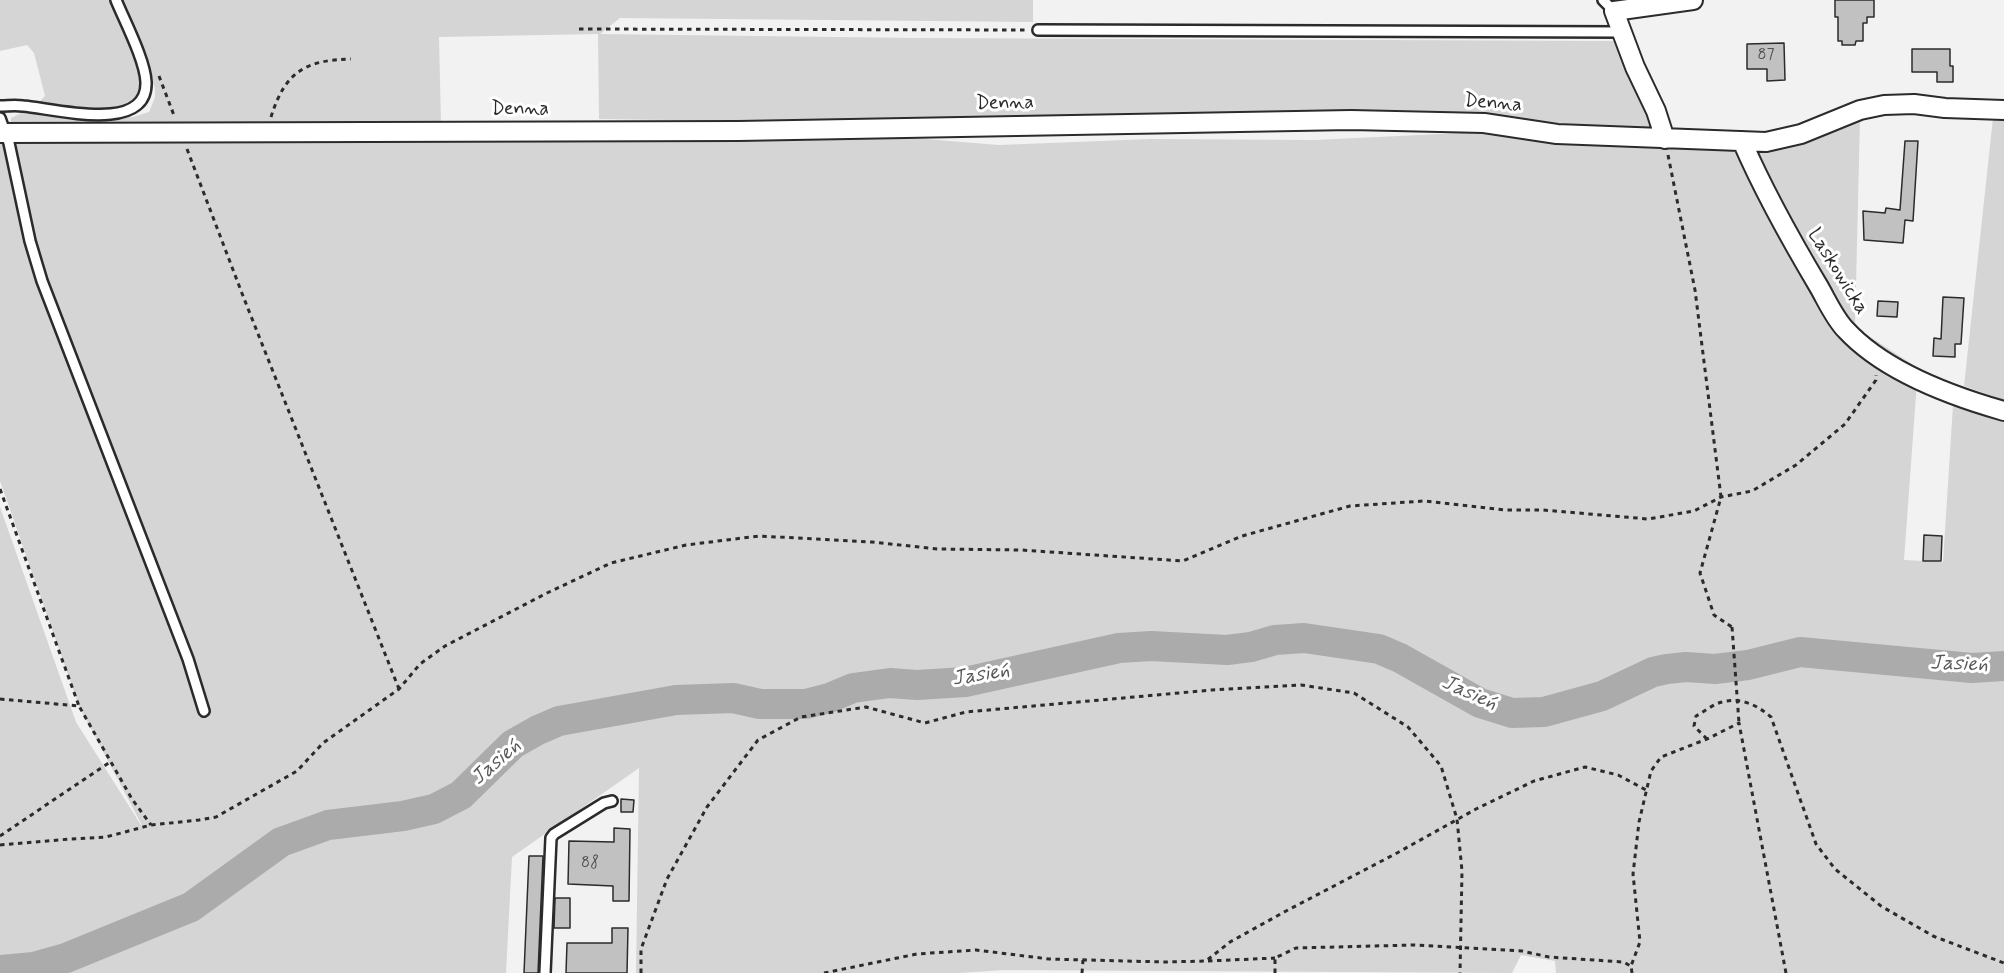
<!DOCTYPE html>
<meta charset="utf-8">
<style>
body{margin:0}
canvas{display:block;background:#f2f2f2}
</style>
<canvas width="2004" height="973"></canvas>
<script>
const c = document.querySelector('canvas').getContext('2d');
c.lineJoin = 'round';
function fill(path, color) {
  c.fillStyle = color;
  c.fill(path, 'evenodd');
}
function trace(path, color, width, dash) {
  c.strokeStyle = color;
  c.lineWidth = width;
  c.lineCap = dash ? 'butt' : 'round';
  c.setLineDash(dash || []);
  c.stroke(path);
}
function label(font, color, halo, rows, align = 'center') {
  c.font = font + ' Mynerve,sans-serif';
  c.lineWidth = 6;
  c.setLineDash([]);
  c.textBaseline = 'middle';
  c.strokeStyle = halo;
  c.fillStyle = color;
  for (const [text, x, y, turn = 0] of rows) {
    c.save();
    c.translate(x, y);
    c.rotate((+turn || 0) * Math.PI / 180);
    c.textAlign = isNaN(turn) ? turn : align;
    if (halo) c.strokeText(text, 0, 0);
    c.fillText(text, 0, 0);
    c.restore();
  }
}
fill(new Path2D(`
 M0 0H113L139 69 141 80 137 97C116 118 64 112 38 103L45 96 34 53 27 45 0 51Z
 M121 0H1033V22L620 18 600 34 917 38 1615 41 1653 125 1646 130 1446 114 1194 112 804 122 599 119 598 34 439 37 441 124 11 126V118L21 113 120 118 133 117 149 112 155 97V88Z
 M1860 118 1855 327 1918 368 1904 560 1943 562 1953 405 2004 422V973H1556L1555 961 1521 955 1512 973 1004 970 960 973H636L639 768 512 857 506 973H0V507L76 722 146 833 79 706 0 481V142L813 130 999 145 1151 139 1315 140 1482 132 1552 141 1767 149Z
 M1993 118H2004V400L1964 386Z`), '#d5d5d5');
trace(new Path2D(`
 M0 970 34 967 66 958 191 907 281 842 328 825 403 816 434 809 461 795 513 744 538 730 559 721 676 700 733 698 760 704H806L829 698 853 688 890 683 917 685 965 682 1119 648 1151 646 1227 650 1251 647 1275 640 1304 638 1379 649 1400 658 1480 703 1512 713 1544 712 1602 696 1653 672 1667 669 1686 667 1715 669 1748 665 1800 652 1972 668 2004 666`), '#ababab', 30);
const building = new Path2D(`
 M1835 0H1874V17H1867V23H1863V41H1856L1855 45H1842V41H1838V17H1835Z
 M1784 43 1785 80 1767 81V69H1747V44Z
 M1912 49H1950V66H1953V82H1937V72H1912Z
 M1905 141H1918L1913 221 1905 220 1903 243 1864 240 1863 211 1885 213 1886 208 1900 210Z
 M1943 297 1964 298 1961 344H1955V357L1933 356 1934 338 1941 339Z
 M1878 301 1898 302 1897 317 1877 316Z
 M1924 535 1942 536 1941 561H1923Z
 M621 799 634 800 633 812H621Z
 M614 828 630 829 629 901H613V886L568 884 569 841 614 842Z
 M529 856H543L538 973H524Z
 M555 898H570V928H554Z
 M612 928H628L627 973H566L567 943H612Z`);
fill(building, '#c1c1c1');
trace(building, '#2b2b2b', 1.5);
const service = new Path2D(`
 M1603 0 1614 11
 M1038 30 1622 32
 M0 106C8 106 15 105 23 106 52 108 148 135 146 82 145 60 125 22 116 0
 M0 118 9 143 30 241 42 281 188 659 204 711
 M545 973 551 838 554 834 604 803 612 801`);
const minor = new Path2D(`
 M0 133 738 131 1351 120 1484 123 1557 134 1766 142 1801 134 1860 110 1884 105 1914 104 1945 108 2004 110
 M1665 139 1656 111 1635 67 1614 11 1693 0
 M1742 141C1764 192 1791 240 1819 287 1827 301 1835 319 1846 330 1884 371 1951 396 2004 411`);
trace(service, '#2b2b2b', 14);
trace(minor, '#2b2b2b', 22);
trace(new Path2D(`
 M579 29 1028 30
 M159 76 175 118
 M271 117C285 72 305 60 351 59
 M187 149 243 296 399 689
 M1668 155 1695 290 1721 497 1700 573 1714 615 1732 627
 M0 489 79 706
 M0 699 79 706 132 799 151 825
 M1707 739 1694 726 1696 716C1704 712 1713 704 1722 702 1741 697 1757 705 1771 717L1816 844 1835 869 1881 906 1933 936 2004 963
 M0 836 110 762
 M0 845 70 839 106 837 151 825 199 820 216 817 297 771 323 743 399 689 420 664 445 646 547 593 611 563 686 545 759 536 872 542 938 549 1021 550 1183 561 1242 536 1350 506 1424 501 1505 510H1543L1648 519 1694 511 1721 497 1752 491 1796 465 1845 424 1876 380V375
 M1208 961 1275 958
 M641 973V949L667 879 707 807 758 740 801 717 866 707 925 723 966 712 1212 690 1301 685 1354 693 1408 727 1441 766 1457 819 1462 871 1460 973
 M824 973 917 954 976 950 1049 959 1165 962 1206 961 1230 942 1286 911 1397 853 1476 809 1534 781 1585 767 1618 775 1646 790
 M1082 973 1083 960
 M1275 973V958L1296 948 1413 945 1522 951 1549 957 1623 962 1631 966
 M1632 973 1631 966 1640 942 1633 874 1639 822 1651 771 1661 757 1707 739 1739 723 1786 973`), '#2b2b2b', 3, [4.5, 4.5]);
trace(service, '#fff', 9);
trace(minor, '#fff', 18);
trace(new Path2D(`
 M1732 627 1739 723`), '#2b2b2b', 3, [4.5, 4.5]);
label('16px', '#505050', null, [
 ["87",1766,56],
 ["88",590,864]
]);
label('20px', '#2b2b2b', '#fff', [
 ["Denna",1005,104,-1],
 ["Denna",1493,104,5],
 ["Denna",520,110],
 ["Laskowicka",1837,272,58]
]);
label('italic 21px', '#585858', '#fff', [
 ["Jasień",1959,665,2],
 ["Jasień",981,676,-9],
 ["Jasień",1469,694,24],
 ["Jasień",497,763,-41]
]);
</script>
